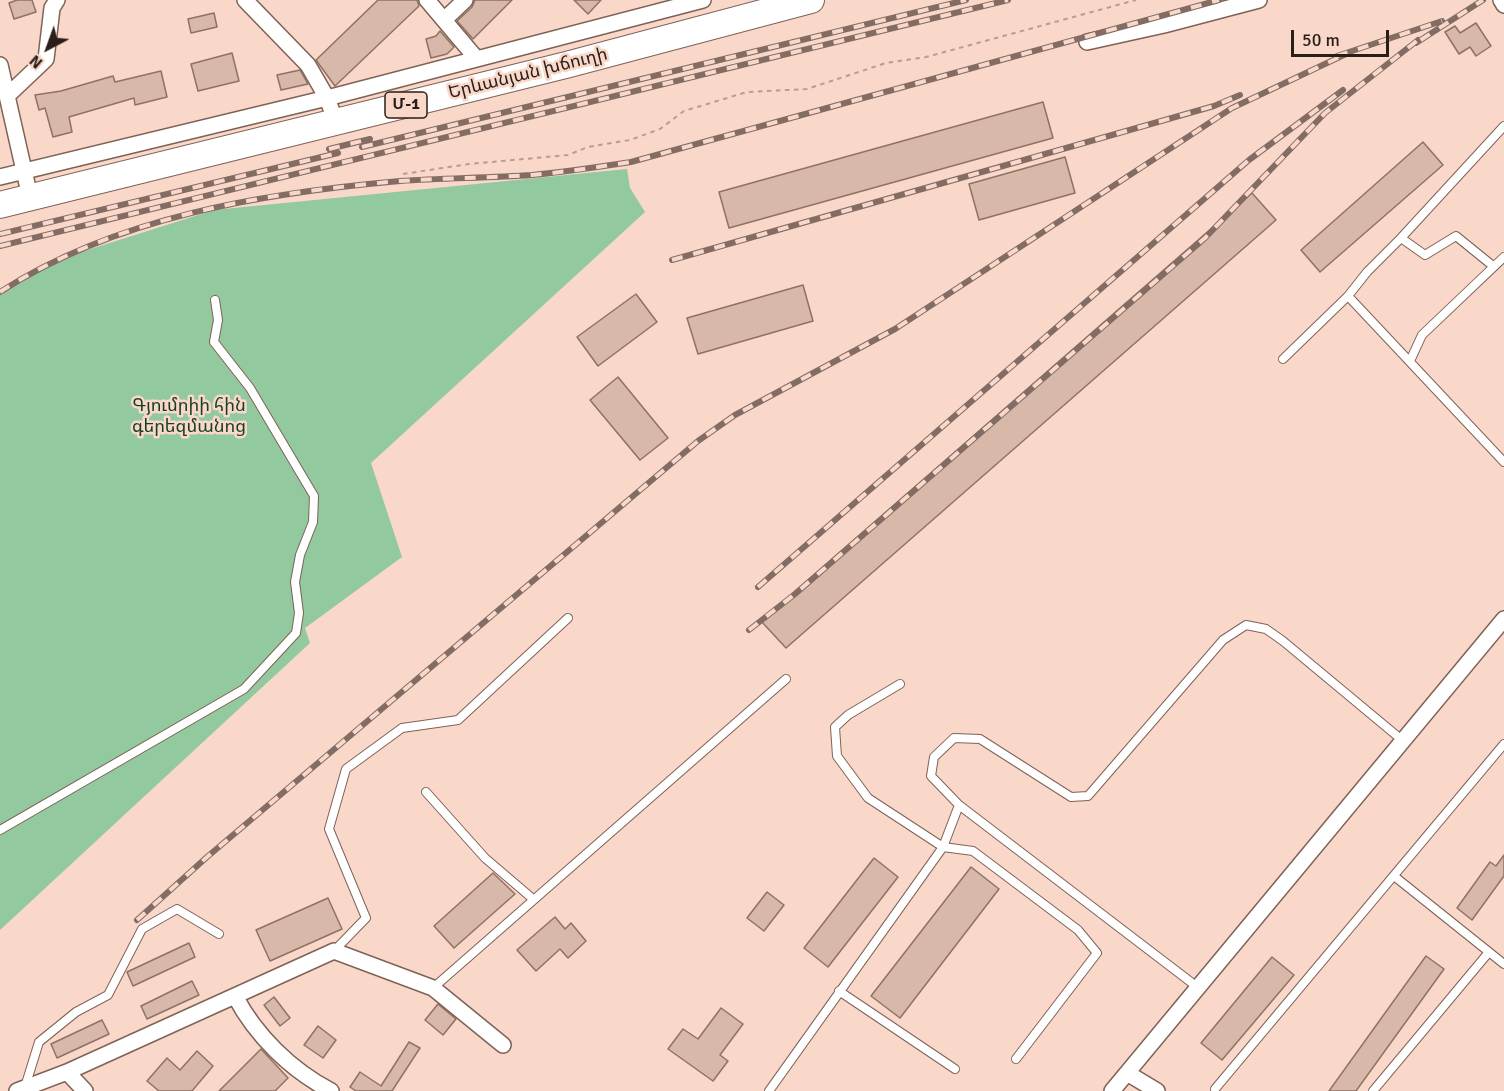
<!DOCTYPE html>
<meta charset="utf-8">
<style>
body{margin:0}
#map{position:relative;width:1504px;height:1091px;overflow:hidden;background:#f9d7c9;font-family:Signika,sans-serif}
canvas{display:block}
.north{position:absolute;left:18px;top:18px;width:60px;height:60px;-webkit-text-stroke:4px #f9d7c9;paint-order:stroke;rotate:221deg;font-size:16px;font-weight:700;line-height:24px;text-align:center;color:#2a1e19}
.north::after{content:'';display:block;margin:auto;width:21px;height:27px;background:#2a1e19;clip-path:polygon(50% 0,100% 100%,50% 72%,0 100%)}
.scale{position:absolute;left:1291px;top:30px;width:98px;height:27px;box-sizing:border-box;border:3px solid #2a1e19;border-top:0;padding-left:8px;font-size:18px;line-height:21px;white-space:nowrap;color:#2a1e19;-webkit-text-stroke:4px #f9d7c9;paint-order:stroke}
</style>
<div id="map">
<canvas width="1504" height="1091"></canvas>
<div class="north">N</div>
<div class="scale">50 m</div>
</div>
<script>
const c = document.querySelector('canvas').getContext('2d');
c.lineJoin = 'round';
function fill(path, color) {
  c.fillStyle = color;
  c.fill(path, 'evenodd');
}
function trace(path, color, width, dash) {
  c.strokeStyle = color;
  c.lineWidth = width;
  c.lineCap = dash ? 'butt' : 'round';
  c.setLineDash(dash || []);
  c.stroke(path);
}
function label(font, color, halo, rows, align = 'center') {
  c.font = font + ' Signika,"Noto Sans Armenian",sans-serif';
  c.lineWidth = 5;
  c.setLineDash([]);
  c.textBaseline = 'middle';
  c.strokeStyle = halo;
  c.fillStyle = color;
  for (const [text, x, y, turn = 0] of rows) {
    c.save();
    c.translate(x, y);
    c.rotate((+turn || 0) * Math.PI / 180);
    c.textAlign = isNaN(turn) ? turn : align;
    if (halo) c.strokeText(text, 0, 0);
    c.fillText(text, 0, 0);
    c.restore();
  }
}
fill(new Path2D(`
 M627 169 630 188 645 212 371 463 402 557 305 628 310 643 0 930V295L36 272 78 253 214 210Z`), '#92c99f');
const building = new Path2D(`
 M17 0H32L36 12 14 19 9 3Z
 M378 0H417L419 6 335 86 316 60Z
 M475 0H512L473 39 457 21 472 7Z
 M574 0H601L588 14Z
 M214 13 217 27 191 33 188 19Z
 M1476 23 1491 46 1476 56 1470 47 1459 54 1445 32 1455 26 1460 33Z
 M440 31 454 47 447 54 431 58 426 39 436 36Z
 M232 53 239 81 198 91 191 64Z
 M300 70 308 84 281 90 277 75Z
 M161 71 167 97 135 105 134 98 69 117 72 132 53 137 45 108 39 110 35 95 61 91 113 76 115 82Z
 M1043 102 1053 138 729 228 719 192Z
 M1423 142 1443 165 1320 272 1301 250Z
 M1065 157 1075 193 979 220 969 184Z
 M1252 193 1276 220 786 648 761 621Z
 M803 285 813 321 698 354 687 318Z
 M636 294 657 322 598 366 577 337Z
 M618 377 668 438 640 460 590 400Z
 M1504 855V876L1472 920 1457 908 1490 862 1496 866Z
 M874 858 898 877 828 967 804 948Z
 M971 867 999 889 900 1018 871 996Z
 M493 873 515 894 454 948 434 926Z
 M767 892 784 905 764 931 747 918Z
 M328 898 342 929 270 961 256 930Z
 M555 917 565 929 571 923 586 941 568 958 560 949 536 971 517 950Z
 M189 943 195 957 133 986 127 972Z
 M1426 956 1444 969 1356 1091H1329Z
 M1272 957 1294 975 1222 1060 1201 1043Z
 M192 981 199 995 147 1019 141 1006Z
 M274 997 290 1018 280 1026 264 1005Z
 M438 1004 456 1019 443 1035 425 1020Z
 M721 1008 743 1024 720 1055 728 1061 713 1081 668 1049 683 1029 698 1039Z
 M102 1020 109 1034 57 1058 51 1044Z
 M318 1026 336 1040 323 1058 304 1045Z
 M409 1042 420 1048 392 1091H356L350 1087 360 1072 381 1086Z
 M261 1049 288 1078 275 1091H219Z
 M197 1051 213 1066 192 1091H159L147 1081 167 1058 180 1070Z`);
fill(building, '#d8b8a8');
trace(building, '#8f7263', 1.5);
const service = new Path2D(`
 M1401 238 1504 126
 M1493 266 1456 236 1425 255 1401 238 1367 272 1348 296 1504 462
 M1283 359 1348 296
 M1410 361 1422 335 1504 257
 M900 684 848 715 835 727 837 756 868 798 943 847 973 851 1078 930 1097 953 1016 1059
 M426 792 485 858 533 899
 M959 805 931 776 934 757 954 738 980 739 1071 797 1088 796 1223 640 1246 625 1266 629 1283 641 1402 740
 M0 830 244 689 296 633 299 613 295 582 300 555 313 522 314 496 250 388 214 342 218 320 215 300
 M1394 876 1489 952
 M334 951 366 918 329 829 346 769 402 728 458 720 568 618
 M433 988 786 679
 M839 991 955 1069
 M25 1087 39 1042 76 1012 108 995 142 929 177 909 219 934
 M1215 1089 1504 744
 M769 1091 943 847 959 805 1196 986
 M1373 1091 1489 952 1504 964`);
const minor = new Path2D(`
 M245 0 308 65 327 98 336 122
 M427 0 476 58
 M1501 0 1504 5
 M444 20 465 0
 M1087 42 1164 25 1259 0
 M0 65 30 197
 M7 96 46 59 52 8 57 0
 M0 177 327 98 703 0
 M235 996C256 1036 291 1070 331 1091
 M67 1072 85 1091
 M1127 1073 1157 1091
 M17 1091 67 1072 334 951 433 988 503 1045
 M1112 1091 1504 619`);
const trunk = new Path2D(`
 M0 205 566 65 811 0`);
trace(service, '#7f6256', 10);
trace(minor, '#7f6256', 18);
trace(trunk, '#7f6256', 28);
trace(new Path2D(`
 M403 174 469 164 568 155 588 147 630 140 660 129 684 111 747 92 807 89 886 63 926 57 1136 0`), '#b89d92', 2, [4.5, 4.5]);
trace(service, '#fff', 8);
trace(minor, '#fff', 15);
trace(trunk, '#fff', 26);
const rail = new Path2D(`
 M1337 56 1442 21
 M362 147 966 0
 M329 149 370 139
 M0 234 338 153
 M0 246 1008 0
 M672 260 1214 106 1240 95
 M0 292C116 217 263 193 400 181 444 178 488 178 532 175 565 172 598 167 631 162L1219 0
 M758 587 1249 160 1343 90
 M749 630 795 594 1205 238 1325 113 1418 40 1416 43 1483 0
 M137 920 207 857 698 441 735 415 895 329 1232 108 1346 54`);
trace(rail, '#826c64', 6);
trace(rail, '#f9d7c9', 4, [11]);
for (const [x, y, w] of [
 [406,105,42]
]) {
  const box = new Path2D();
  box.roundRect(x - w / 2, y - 13, w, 26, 4.5);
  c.fillStyle = '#f9d7c9';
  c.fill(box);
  trace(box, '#2a1e19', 1.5);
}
label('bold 16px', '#2a1e19', null, [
 ["Մ-1",406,105]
]);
label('18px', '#2a1e19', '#f9d7c9', [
 ["Երևանյան խճուղի",528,74,-14]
]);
label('18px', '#153f23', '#f9d7c9', [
 ["Գյումրիի հին",189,406],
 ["գերեզմանոց",189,427]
]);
</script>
